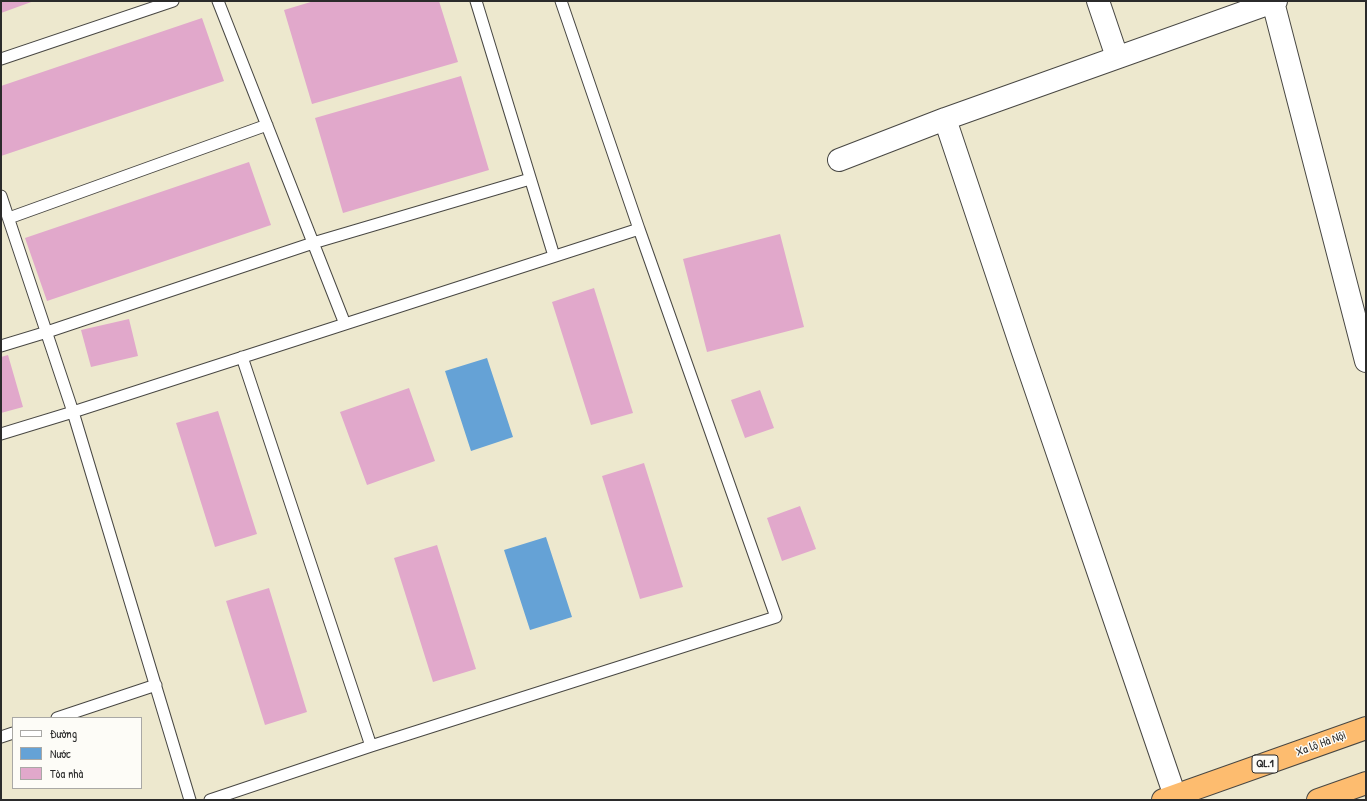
<!DOCTYPE html>
<meta charset="utf-8">
<style>
body{margin:0}
#map{position:relative;width:1367px;height:801px;overflow:hidden;background:#ede8ce;font-family:"Patrick Hand",sans-serif}
canvas{display:block}
.frame{position:absolute;inset:0;border:2px solid #2b2b2b;pointer-events:none}
.legend{position:absolute;left:12px;top:717px;width:130px;height:72px;box-sizing:border-box;background:#fdfcf7;border:1px solid #a9a8a5;margin:0;padding:5px 7px;list-style:none;font-size:12px;color:#2b2b2b}
.legend li{display:flex;align-items:center;gap:8px;height:20px}
.legend b{width:20px;border:1px solid #a9a8a5}
</style>
<div id="map">
<canvas width="1367" height="801"></canvas>
<div class="frame"></div>
<ul class="legend">
<li><b style="height:5px;background:#fff"></b>Đường</li>
<li><b style="height:11px;background:#65a2d6"></b>Nước</li>
<li><b style="height:11px;background:#e1a8cb"></b>Tòa nhà</li>
</ul>
</div>
<script>
const c = document.querySelector('canvas').getContext('2d');
c.lineJoin = 'round';
function fill(path, color) {
  c.fillStyle = color;
  c.fill(path, 'evenodd');
}
function trace(path, color, width, dash) {
  c.strokeStyle = color;
  c.lineWidth = width;
  c.lineCap = dash ? 'butt' : 'round';
  c.setLineDash(dash || []);
  c.stroke(path);
}
function label(font, color, halo, rows, align = 'center') {
  c.font = font + ' "Patrick Hand",sans-serif';
  c.lineWidth = 3;
  c.setLineDash([]);
  c.textBaseline = 'middle';
  c.strokeStyle = halo;
  c.fillStyle = color;
  for (const [text, x, y, turn = 0] of rows) {
    c.save();
    c.translate(x, y);
    c.rotate((+turn || 0) * Math.PI / 180);
    c.textAlign = isNaN(turn) ? turn : align;
    if (halo) c.strokeText(text, 0, 0);
    c.fillText(text, 0, 0);
    c.restore();
  }
}
fill(new Path2D(`
 M487 358 513 437 471 451 445 371Z
 M546 537 572 617 530 630 504 550Z`), '#65a2d6');
fill(new Path2D(`
 M1 1H34L1 13Z
 M314 1H439L458 62 312 104 284 10Z
 M202 18 224 81 1 156V86Z
 M461 76 489 170 343 213 315 118Z
 M249 162 271 225 47 301 25 238Z
 M780 234 804 327 707 352 683 259Z
 M594 288 633 413 591 425 552 302Z
 M129 319 138 356 91 367 81 330Z
 M8 355 23 407 1 413V357Z
 M409 388 435 461 367 485 340 412Z
 M760 390 774 428 745 438 731 400Z
 M218 411 257 534 215 547 176 423Z
 M644 463 683 587 640 599 602 476Z
 M800 506 816 549 782 561 767 518Z
 M437 545 476 669 433 682 394 558Z
 M269 588 307 712 265 725 226 601Z`), '#e1a8cb');
const service = new Path2D(`
 M218 1 345 324
 M476 1 554 256
 M1 59 173 1
 M1 196 73 412 190 800
 M9 218 267 125
 M1 346 47 332 313 243 530 179
 M242 357 371 746
 M1 434 73 412 639 229 561 1
 M57 718 156 685
 M1 737 13 733
 M210 800 371 746 776 617 639 229`);
const minor = new Path2D(`
 M1098 1 1117 57
 M1273 2 1366 361
 M945 119 1022 349 1175 796
 M839 160 945 119 1276 1`);
const trunk = new Path2D(`
 M1163 800 1366 728
 M1318 800 1366 783`);
trace(service, '#484743', 13);
trace(minor, '#484743', 24);
trace(trunk, '#484743', 24);
trace(service, '#fff', 11);
trace(minor, '#fff', 22);
trace(trunk, '#fdbc6f', 22);
for (const [x, y, w] of [
 [1265,764,26]
]) {
  const box = new Path2D();
  box.roundRect(x - w / 2, y - 9, w, 18, 3);
  c.fillStyle = '#fdfcf7';
  c.fill(box);
  trace(box, '#2b2b2b', 1);
}
label('bold 11px', '#2b2b2b', null, [
 ["QL.1",1265,764]
]);
label('12px', '#2b2b2b', '#fdfcf7', [
 ["Xa lộ Hà Nội",1321,744,-20]
]);
</script>
